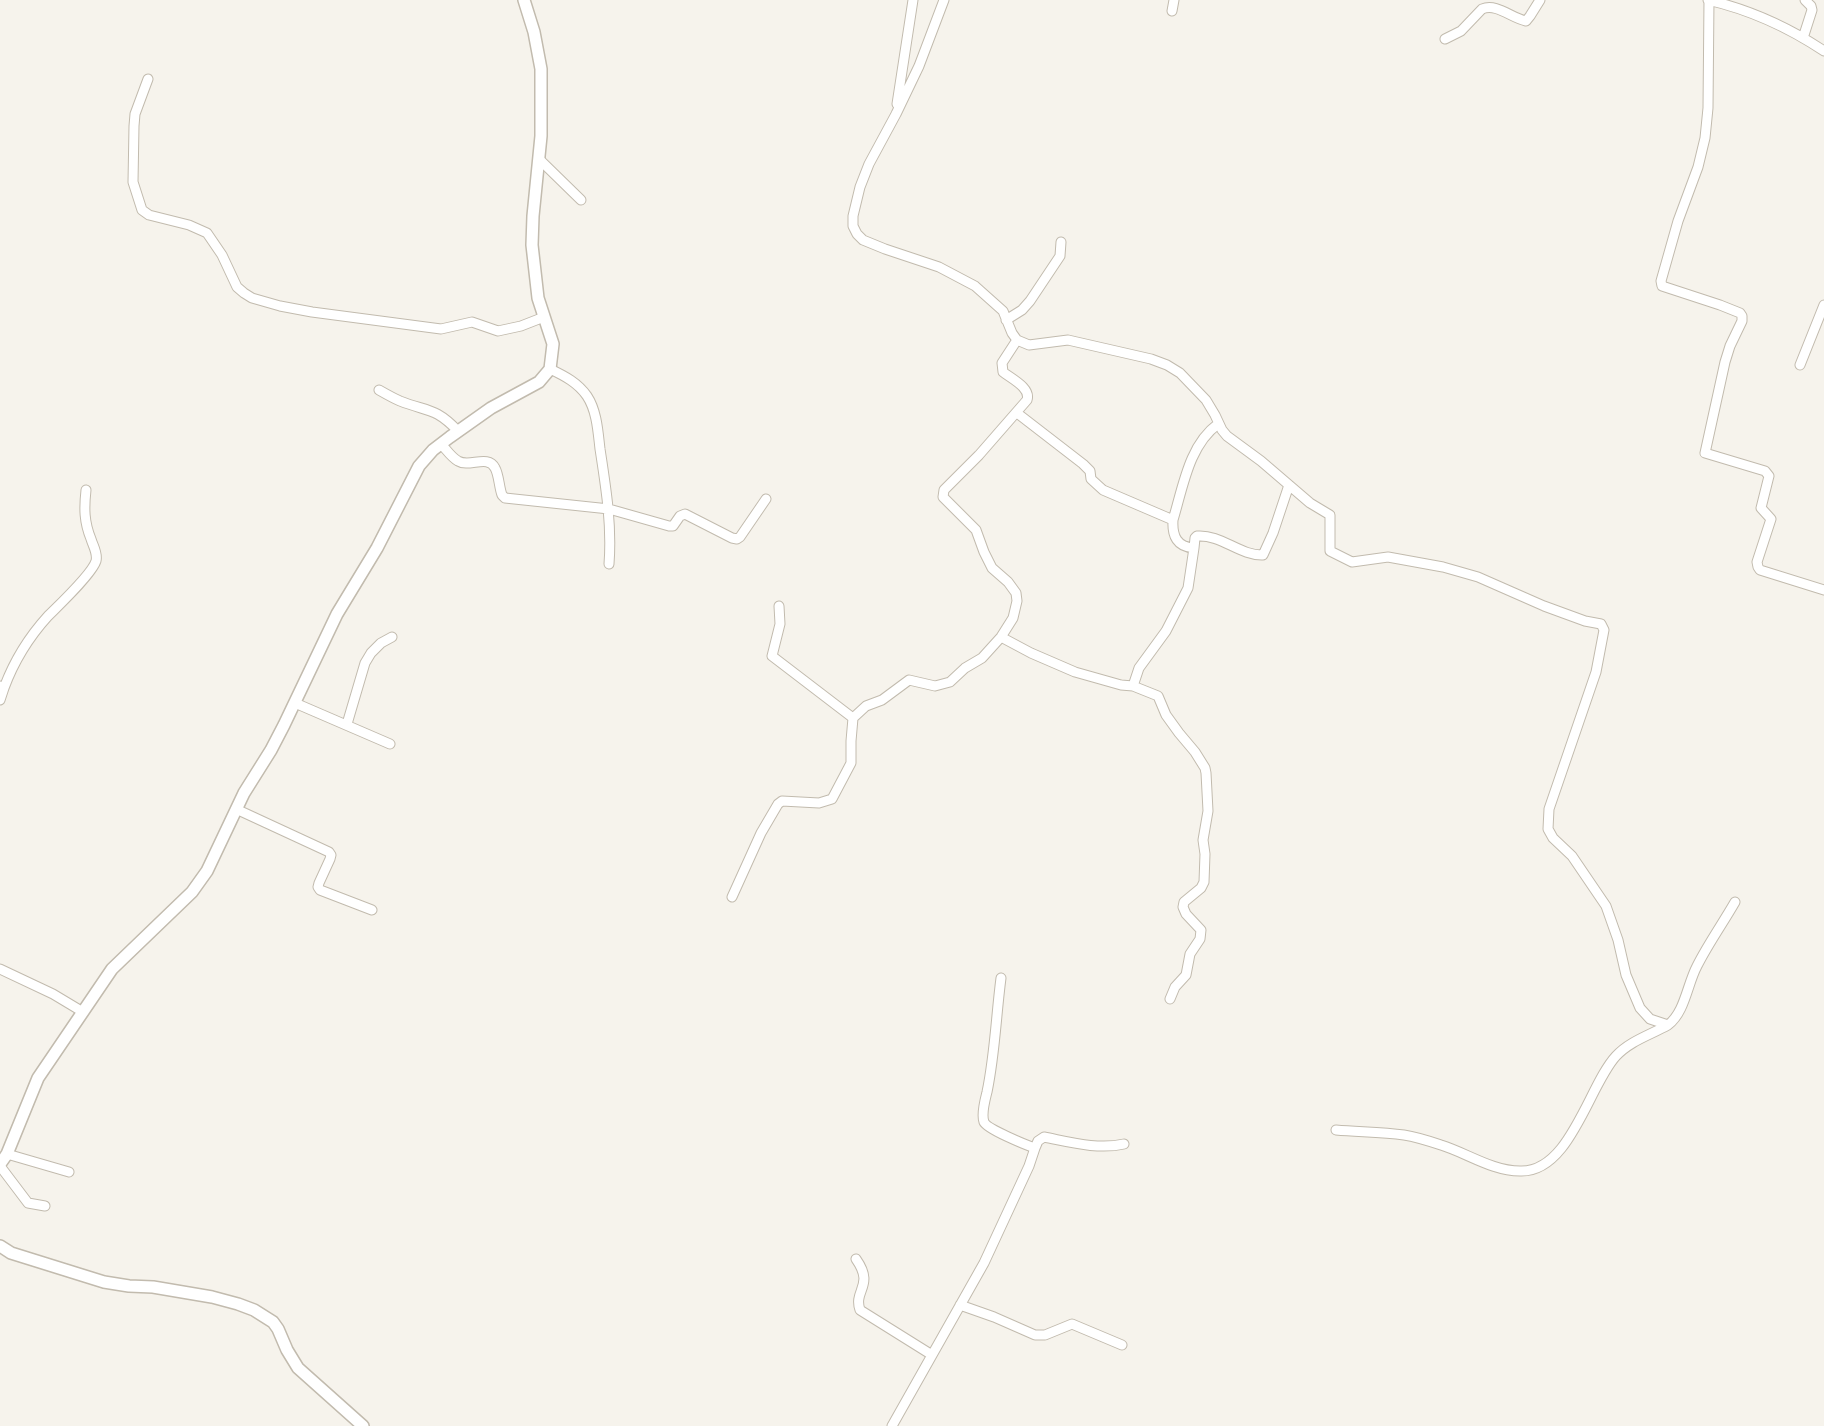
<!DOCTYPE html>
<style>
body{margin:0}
canvas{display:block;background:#f6f3ec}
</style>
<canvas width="1824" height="1426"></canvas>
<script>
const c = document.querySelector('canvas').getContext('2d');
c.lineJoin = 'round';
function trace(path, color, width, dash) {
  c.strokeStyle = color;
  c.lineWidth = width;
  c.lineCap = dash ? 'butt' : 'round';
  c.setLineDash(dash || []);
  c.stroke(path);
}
const minor = new Path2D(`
 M944 0 919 66 896 114 869 164 860 187 853 216V226L857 234 863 240 885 249 939 267 975 286 1003 311 1012 333 1017 340 1029 345 1068 340 1151 359 1167 365 1180 373 1206 400 1215 415 1222 430 1227 436 1261 461 1310 503 1330 515V551L1352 562 1388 557 1443 567 1478 577 1544 606 1585 621 1601 624 1604 630 1596 672 1549 809 1548 829 1553 838 1572 856 1606 906 1618 940 1626 975 1640 1008 1650 1019 1668 1025C1685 1012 1687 985 1697 966 1708 944 1723 923 1735 902
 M1708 0C1751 10 1788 27 1824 51
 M1709 0 1708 108 1705 138 1698 167 1678 221 1661 281 1662 286 1720 305 1740 313 1742 316V321L1730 346 1725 362 1705 453 1765 471 1769 476 1761 508 1771 519 1757 562 1758 567 1760 570 1824 590
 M1172 11 1174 0
 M1803 38 1812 10 1811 6 1805 0
 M1445 39 1461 31 1482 9C1497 3 1511 18 1526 21L1530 16 1540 0
 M148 79 135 114 134 126 133 182 142 210 149 215 189 225 207 233 222 255 237 287 244 293 252 298 280 306 312 312 441 329 472 322 498 331 521 326 544 317
 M897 104 913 0
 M539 159 581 200
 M1006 320 1022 310 1030 301 1060 256 1061 242
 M1800 365 1824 305
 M550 369C565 376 578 383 587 396 597 411 598 432 600 449 606 488 612 525 609 564
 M379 390C386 394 393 398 400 401 428 412 435 407 458 431
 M1017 413 1083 464 1090 471 1091 479 1103 490 1173 520C1172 536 1177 547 1194 548L1195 538 1197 536C1221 534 1240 556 1263 555L1273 533 1289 485
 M441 444C446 449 451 457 458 461 469 468 488 454 495 468 499 475 499 487 502 495L505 498 609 509 669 526H673L680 516 685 514 732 538 737 539 740 537 766 499
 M1173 520C1183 487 1189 445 1218 424
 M779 606 780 624 772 656 853 718
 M1001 637 1031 653 1075 672 1121 685 1133 686 1158 696 1166 715 1179 733 1195 752 1205 768 1206 773 1208 811 1203 840 1205 854 1204 882 1201 888 1184 902 1183 907 1186 914 1201 930 1200 939 1190 954 1186 975 1175 987 1170 999
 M1133 686 1139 668 1166 631 1188 588 1194 548
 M4 688C14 661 28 638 48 616 59 605 92 574 96 561 98 553 93 546 91 539 84 522 84 508 86 490
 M0 700 4 688 0 686
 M295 703 390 744
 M347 724 365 663 371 653 381 643 392 637
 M236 809 329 852 331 855 330 859 319 883 318 887 320 890 372 910
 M732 897 761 833 778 804 782 801 819 803 832 799 851 763V741L853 718 866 706 882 700 909 680 935 686 950 682 965 668 982 658 1001 637 1013 618 1017 601 1016 593 1008 582 992 568 984 552 976 530 943 497 944 490 979 455 1027 400C1031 388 1012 379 1003 372L1002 363 1017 340
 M0 969 53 994 83 1012
 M1336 1130C1359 1132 1382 1132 1404 1135 1417 1137 1429 1141 1441 1145 1467 1153 1492 1171 1520 1171 1570 1173 1589 1085 1616 1056 1630 1041 1650 1035 1668 1025
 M1035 1148 1038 1141 1044 1137C1070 1142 1098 1150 1124 1144
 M7 1154 69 1172
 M0 1166 28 1203 45 1206
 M856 1259C875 1286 853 1290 860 1310L932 1355
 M960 1305 994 1317 1035 1335H1045L1072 1324 1122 1345
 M892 1426 984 1263 1029 1166 1035 1148C1026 1145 987 1129 984 1122 981 1114 985 1100 987 1092 995 1054 996 1016 1001 978`);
const tertiary = new Path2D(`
 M0 1164 7 1154 38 1078 112 969 192 892 207 871 244 793 271 750 284 725 337 614 377 548 419 466 433 450 450 437 491 408 539 382 550 369 553 344 538 298 532 245 533 216 541 136V69L534 32 524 0
 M0 1246 11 1253 104 1282 129 1286 153 1287 212 1297 238 1304 254 1310 273 1322 278 1329 287 1350 298 1368 363 1426`);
trace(minor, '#c2bbae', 11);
trace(tertiary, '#c2bbae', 14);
trace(minor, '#fff', 9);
trace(tertiary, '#fff', 11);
</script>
